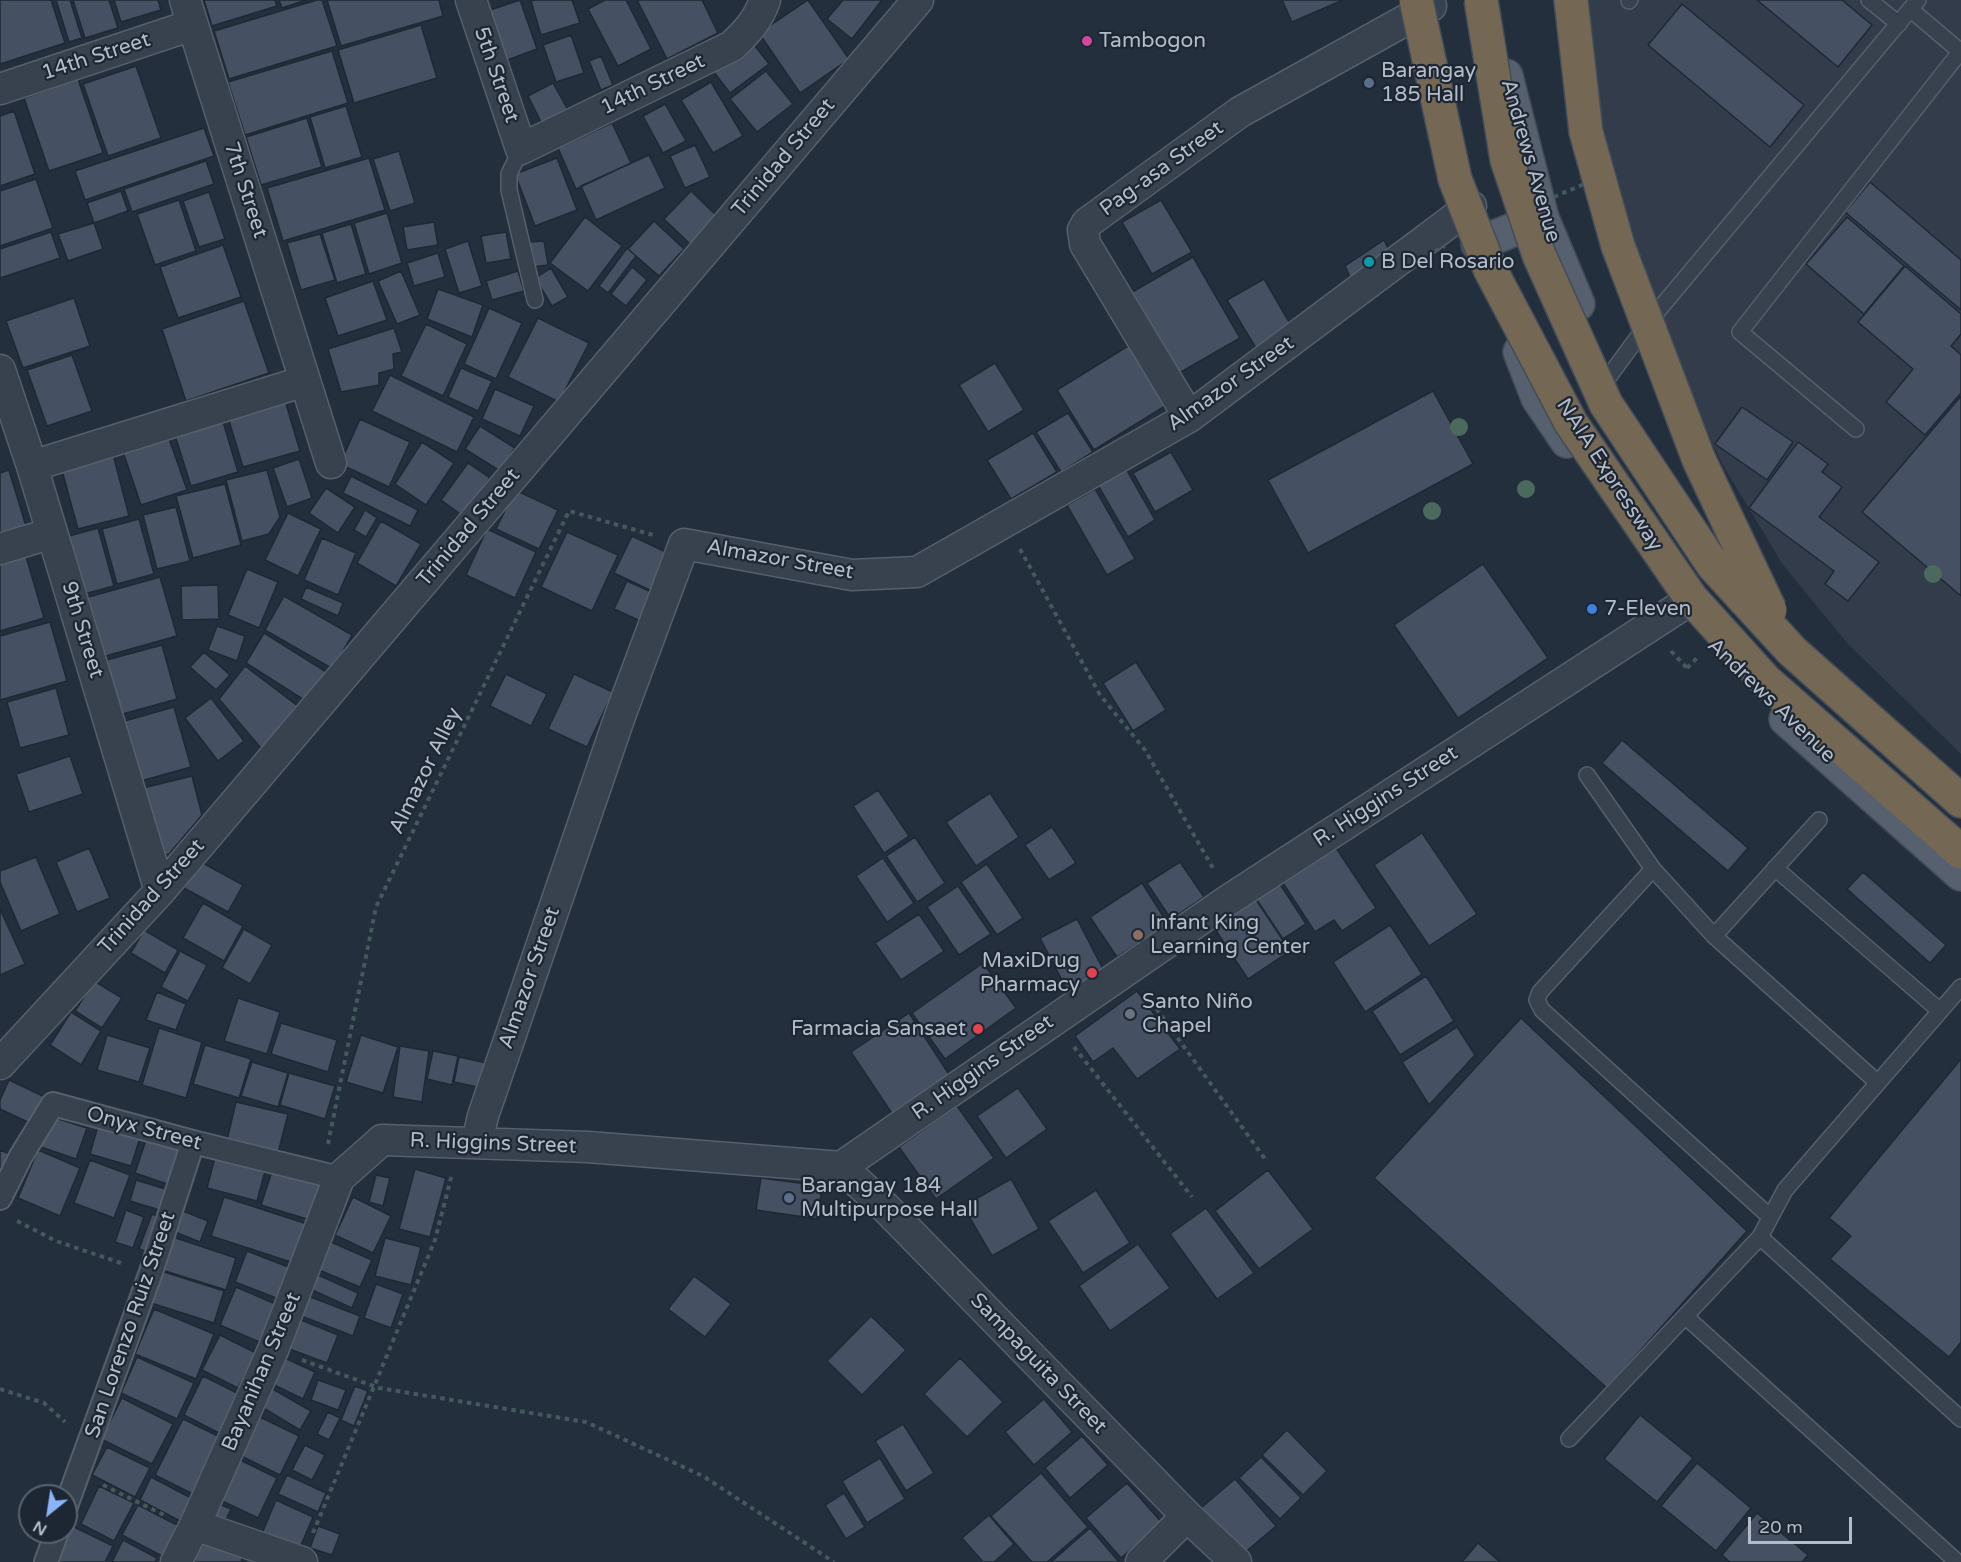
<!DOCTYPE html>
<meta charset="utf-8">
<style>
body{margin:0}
#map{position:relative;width:1961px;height:1562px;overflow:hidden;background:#242f3e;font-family:"Varela Round",sans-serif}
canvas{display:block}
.north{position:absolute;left:18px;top:1484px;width:60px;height:60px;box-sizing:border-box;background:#1d2633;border:2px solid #59626f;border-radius:50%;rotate:210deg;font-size:16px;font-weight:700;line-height:24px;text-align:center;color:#b4bcc9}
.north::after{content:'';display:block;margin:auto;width:21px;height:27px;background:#8ab4f8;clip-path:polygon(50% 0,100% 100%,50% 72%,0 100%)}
.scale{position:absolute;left:1748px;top:1517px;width:104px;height:27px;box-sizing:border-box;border:3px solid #b4bcc9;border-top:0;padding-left:8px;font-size:18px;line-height:21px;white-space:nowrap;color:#b4bcc9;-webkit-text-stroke:4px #1d2633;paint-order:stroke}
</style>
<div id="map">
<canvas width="1961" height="1562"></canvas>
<div class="north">N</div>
<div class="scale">20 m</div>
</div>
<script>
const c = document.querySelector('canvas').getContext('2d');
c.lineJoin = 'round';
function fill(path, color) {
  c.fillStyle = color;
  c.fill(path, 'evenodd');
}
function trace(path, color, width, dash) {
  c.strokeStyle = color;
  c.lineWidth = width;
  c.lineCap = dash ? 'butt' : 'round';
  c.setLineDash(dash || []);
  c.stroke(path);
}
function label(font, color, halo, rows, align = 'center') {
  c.font = font + ' "Varela Round",sans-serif';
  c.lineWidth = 4.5;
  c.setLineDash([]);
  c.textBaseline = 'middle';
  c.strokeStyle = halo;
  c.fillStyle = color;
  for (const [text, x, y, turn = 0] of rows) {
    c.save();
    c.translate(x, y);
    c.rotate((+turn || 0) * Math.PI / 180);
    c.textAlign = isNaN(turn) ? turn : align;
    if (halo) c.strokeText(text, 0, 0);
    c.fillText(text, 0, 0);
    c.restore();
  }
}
fill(new Path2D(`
 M1562 0H1961V754L1848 644 1783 565 1724 467 1651 319Z`), '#323c4b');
const building = new Path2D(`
 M0 0H51L65 43 0 64Z
 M56 0H70L82 38 69 42Z
 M73 0H109L118 28 85 38Z
 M114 0H158L161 10 121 22Z
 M204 0H275L277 6 212 26Z
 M279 0H306L282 8Z
 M317 0H322L337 46 229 79 214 31Z
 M327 0H439L443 16 341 46Z
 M520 0 537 49 502 62 484 12Z
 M535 0H572L580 23 541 35 531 1Z
 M605 0H626L651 49 618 66 588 9Z
 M637 0H702L718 33 667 59Z
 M808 0 849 59 800 93 759 33Z
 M843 0H882L852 39 827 19Z
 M1282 0H1343L1292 22Z
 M1757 0H1842L1872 25 1838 67Z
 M1682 4 1804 105 1770 147 1648 45Z
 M421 25 437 78 354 103 338 50Z
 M571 35 584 73 556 82 543 45Z
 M752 42 769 64 730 93 713 71Z
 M332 51 348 103 245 135 228 82Z
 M601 56 613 85 601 90 589 61Z
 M136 66 161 138 108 156 83 84Z
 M766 71 793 104 757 132 730 99Z
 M78 79 103 153 49 171 24 98Z
 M711 82 743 136 713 153 681 100Z
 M553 83 568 110 542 124 528 96Z
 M665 104 686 141 663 153 643 116Z
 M346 106 362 157 325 168 310 117Z
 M14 111 35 174 0 186V116Z
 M307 118 322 167 261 185 246 137Z
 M612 123 631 163 576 189 558 148Z
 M204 128 214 156 85 200 75 171Z
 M695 145 710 177 685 188 670 156Z
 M399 151 415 203 390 211 373 159Z
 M649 155 665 188 596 220 581 186Z
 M369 158 385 210 283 241 267 188Z
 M557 158 577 210 535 226 515 174Z
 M206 161 214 184 132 212 124 189Z
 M36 179 53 228 0 246V191Z
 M1870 182 1961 260V310L1845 212Z
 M121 191 128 211 94 223 87 203Z
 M691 191 718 217 691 245 664 219Z
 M209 192 225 239 199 247 183 201Z
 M179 200 196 251 155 265 137 214Z
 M1161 200 1192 252 1152 274 1122 222Z
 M387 213 402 263 369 274 354 223Z
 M585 217 622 246 588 291 550 263Z
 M1847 217 1904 266 1864 314 1806 264Z
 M654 221 684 249 659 276 628 249Z
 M434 222 438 245 407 250 403 227Z
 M94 223 103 249 68 261 58 234Z
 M351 224 366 274 337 283 322 233Z
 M51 232 60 258 0 278V249Z
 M506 232 511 259 486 263 481 236Z
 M320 234 335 280 301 290 287 243Z
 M1384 240 1393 258 1354 285 1345 266Z
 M468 241 482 286 459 293 445 249Z
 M544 241 548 265 532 267 529 242Z
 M223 245 241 297 178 318 160 267Z
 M627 248 636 256 608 293 599 286Z
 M438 253 445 277 414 286 407 263Z
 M1193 257 1240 338 1174 376 1127 295Z
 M1905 266 1961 314V334L1951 346 1961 355V393L1925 435 1886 402 1913 369 1858 322Z
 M632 267 647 280 626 306 611 294Z
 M551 268 568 297 552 306 535 278Z
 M401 271 420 315 397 324 378 281Z
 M518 271 524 291 492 300 486 281Z
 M1264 279 1292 327 1259 353 1227 300Z
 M373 281 387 320 338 336 325 298Z
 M438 289 483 305 472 337 427 319Z
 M74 298 90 346 23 368 6 321Z
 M244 301 269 373 186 401 162 329Z
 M489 308 522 323 496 379 464 364Z
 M538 318 589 343 559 402 508 377Z
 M426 324 467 344 443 396 401 376Z
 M394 328 402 352 393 354 394 369 379 373V385L341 392 328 349Z
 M1133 343 1170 403 1094 450 1057 390Z
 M72 355 92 411 47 426 27 370Z
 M995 363 1024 410 988 432 959 385Z
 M461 368 492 381 478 411 448 397Z
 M390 375 474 417 457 452 372 411Z
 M495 389 534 406 520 436 482 419Z
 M1433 391 1473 464 1308 553 1268 480Z
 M1961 396V596L1862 512Z
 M284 397 300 451 243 467 227 414Z
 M1742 407 1793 442 1767 480 1715 444Z
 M1068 413 1093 452 1061 472 1036 432Z
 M221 415 238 472 191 486 173 429Z
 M360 419 410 442 389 487 340 464Z
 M480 426 515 448 500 471 465 449Z
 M165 427 187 490 141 505 120 443Z
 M1033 433 1057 472 1011 499 987 460Z
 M422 442 454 463 426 505 395 484Z
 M1798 442 1828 464 1822 472 1842 487 1819 517 1879 562 1848 601 1825 584 1834 571 1749 508Z
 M1171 452 1193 490 1155 512 1133 473Z
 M113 454 129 516 78 529 61 467Z
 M299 459 312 498 287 507 273 468Z
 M468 463 490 478 463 516 441 500Z
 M1126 469 1155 520 1128 537 1098 485Z
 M9 470 28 533 0 541V473Z
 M267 470 280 517 269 534 242 541 226 480Z
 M351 476 418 510 410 526 343 493Z
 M225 484 241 545 193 558 176 496Z
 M326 488 355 507 338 533 309 513Z
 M1095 489 1135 559 1107 575 1067 505Z
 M515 490 558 510 539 549 496 529Z
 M176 507 190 561 157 569 143 515Z
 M365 510 377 518 366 537 354 530Z
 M288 513 321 529 298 576 265 560Z
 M139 519 154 574 117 584 102 529Z
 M381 521 421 544 396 586 357 563Z
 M98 528 114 586 84 594 69 536Z
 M487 529 536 552 515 598 466 575Z
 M567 532 618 555 592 611 541 587Z
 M632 536 674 556 656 593 614 573Z
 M322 538 356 553 338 595 304 580Z
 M25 553 44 618 0 631V561Z
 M1483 564 1548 658 1458 718 1394 625Z
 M247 569 278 582 259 628 228 615Z
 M160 577 177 636 102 657 85 598Z
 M627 581 660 596 647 624 614 609Z
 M218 585 219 619 182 620 181 586Z
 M306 587 343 603 338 616 301 599Z
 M284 596 352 635 333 669 265 630Z
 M50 622 67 681 0 700V636Z
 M217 626 245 636 237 661 208 650Z
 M264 633 328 673 309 703 246 663Z
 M162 645 177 699 119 715 103 661Z
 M204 652 230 675 216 690 190 667Z
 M1136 662 1166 710 1133 731 1103 683Z
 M245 666 303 710 267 755 219 699Z
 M506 674 547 694 531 726 490 706Z
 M574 674 613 692 587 747 548 729Z
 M56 688 69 735 20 748 7 702Z
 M211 698 244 741 218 761 185 718Z
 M174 707 191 767 137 782 121 722Z
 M1622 740 1748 848 1728 871 1602 763Z
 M70 756 83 794 29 812 16 774Z
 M192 776 202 815 169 854 156 858 139 789Z
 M878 790 909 836 884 853 853 806Z
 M990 793 1019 837 976 866 946 822Z
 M1052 827 1076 863 1049 880 1025 845Z
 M1422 833 1477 914 1429 946 1374 865Z
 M915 837 945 883 917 902 886 856Z
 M89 848 110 898 77 912 56 862Z
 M1336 848 1376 908 1342 931 1334 920 1315 932 1283 883Z
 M36 857 60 914 21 931 0 882V871Z
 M883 858 914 903 887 922 856 876Z
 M199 861 243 885 228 912 184 888Z
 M1180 862 1204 897 1171 919 1147 883Z
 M987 864 1023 918 997 935 961 882Z
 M1863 872 1946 945 1930 963 1847 889Z
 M1278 881 1306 924 1283 939 1255 897Z
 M1142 883 1168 924 1117 957 1090 917Z
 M958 886 991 934 959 955 927 907Z
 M1253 895 1290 951 1248 979 1211 923Z
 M203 903 243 926 224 961 183 938Z
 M0 909 25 964 0 975Z
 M919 914 944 951 901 980 875 943Z
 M1077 919 1104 971 1067 990 1040 938Z
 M1390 925 1422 974 1365 1012 1333 962Z
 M244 929 272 945 250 984 222 968Z
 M144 930 178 950 165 973 131 953Z
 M180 951 207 965 188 1001 161 987Z
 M983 963 1016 1008 945 1059 912 1013Z
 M1426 976 1454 1021 1400 1055 1372 1011Z
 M94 981 122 998 102 1028 75 1011Z
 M1137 991 1180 1049 1137 1079 1113 1048 1093 1062 1075 1036Z
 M157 992 186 1004 176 1030 146 1020Z
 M238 998 280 1012 267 1054 224 1041Z
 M71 1012 101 1031 81 1065 50 1045Z
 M909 1013 952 1079 895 1118 851 1052Z
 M1521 1018 1747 1231 1607 1388 1374 1178Z
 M281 1023 337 1040 328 1072 271 1054Z
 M1457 1027 1475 1055 1429 1105 1402 1062Z
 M159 1028 202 1042 186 1098 142 1085Z
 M107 1035 150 1048 139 1082 97 1070Z
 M361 1035 398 1047 383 1093 346 1082Z
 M205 1045 251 1059 239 1098 193 1084Z
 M400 1046 429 1051 422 1102 393 1097Z
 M433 1051 458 1056 452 1085 427 1079Z
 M459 1057 487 1063 482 1088 454 1082Z
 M1961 1059V1342L1949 1357 1830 1259 1851 1236 1829 1218Z
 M252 1062 288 1073 278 1107 241 1096Z
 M289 1073 335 1086 325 1119 280 1105Z
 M9 1080 47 1098 34 1125 0 1109V1100Z
 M1018 1088 1047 1129 1006 1158 977 1116Z
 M236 1102 288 1114 278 1153 227 1140Z
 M957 1106 994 1158 936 1199 899 1147Z
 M52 1117 87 1128 76 1159 41 1147Z
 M98 1126 140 1138 131 1166 90 1154Z
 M147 1137 185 1149 173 1186 135 1173Z
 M0 1150 12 1155 0 1183Z
 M38 1150 80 1168 60 1216 18 1198Z
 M217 1150 267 1164 257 1201 207 1188Z
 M90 1160 130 1175 114 1218 74 1203Z
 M274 1165 325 1182 313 1221 261 1205Z
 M415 1169 446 1178 430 1237 399 1229Z
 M1268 1170 1313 1229 1259 1269 1215 1211Z
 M376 1175 390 1178 383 1206 369 1202Z
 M761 1178 822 1186 818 1219 756 1210Z
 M1011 1179 1039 1229 992 1256 963 1206Z
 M136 1180 172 1191 166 1212 130 1201Z
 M1096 1190 1130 1243 1083 1273 1048 1221Z
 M224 1197 307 1224 294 1263 211 1236Z
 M353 1197 391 1216 373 1253 335 1235Z
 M1206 1208 1254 1273 1217 1299 1170 1234Z
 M126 1210 144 1217 133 1248 115 1242Z
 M183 1211 208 1221 200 1242 175 1232Z
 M152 1214 166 1220 154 1254 139 1249Z
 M173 1237 236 1258 226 1290 162 1270Z
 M385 1238 421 1247 411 1285 375 1276Z
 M331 1242 372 1260 360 1287 319 1270Z
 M1138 1244 1170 1288 1110 1331 1079 1286Z
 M247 1251 296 1270 284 1301 235 1282Z
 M161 1271 224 1291 214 1323 151 1303Z
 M316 1274 358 1293 352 1308 310 1289Z
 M694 1276 731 1304 705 1337 668 1309Z
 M376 1284 403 1294 391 1328 364 1318Z
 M236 1287 280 1306 264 1344 220 1325Z
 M303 1294 360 1316 353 1336 296 1314Z
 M154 1309 214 1334 196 1379 135 1354Z
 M871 1316 906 1350 862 1395 827 1361Z
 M296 1318 338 1335 327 1363 284 1347Z
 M220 1335 256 1353 238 1388 202 1370Z
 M278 1355 315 1372 303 1399 266 1381Z
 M137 1357 194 1383 177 1419 121 1393Z
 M960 1358 1003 1402 967 1437 924 1394Z
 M203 1376 239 1394 219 1433 184 1415Z
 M318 1380 346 1390 338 1410 311 1400Z
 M355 1386 368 1391 354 1426 341 1420Z
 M271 1388 311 1411 300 1430 260 1406Z
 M122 1398 173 1424 152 1464 101 1439Z
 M1044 1399 1072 1432 1034 1465 1005 1432Z
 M328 1412 340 1418 329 1440 317 1434Z
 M1640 1415 1693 1458 1657 1502 1604 1459Z
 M258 1416 299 1436 280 1475 239 1455Z
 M183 1419 226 1440 197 1496 155 1475Z
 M903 1424 934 1473 906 1491 875 1441Z
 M1287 1430 1327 1471 1303 1495 1262 1455Z
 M1082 1436 1108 1465 1070 1498 1045 1468Z
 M305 1445 325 1455 312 1480 292 1470Z
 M107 1447 150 1468 135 1497 92 1475Z
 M1261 1457 1301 1498 1280 1519 1239 1478Z
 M236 1458 277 1478 258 1518 216 1498Z
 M880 1458 905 1499 867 1523 842 1481Z
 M1697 1463 1751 1508 1716 1551 1661 1506Z
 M1041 1473 1088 1527 1047 1562H1032L991 1516Z
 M287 1475 326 1493 318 1512 278 1494Z
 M151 1477 193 1499 182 1522 140 1500Z
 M1235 1479 1276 1526 1242 1555 1195 1513Z
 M1127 1483 1162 1523 1121 1558 1086 1518Z
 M99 1486 134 1503 114 1541 81 1524Z
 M844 1493 865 1527 846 1539 825 1505Z
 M276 1500 313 1517 298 1552 261 1536Z
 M212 1501 231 1509 221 1531 203 1523Z
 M138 1505 179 1526 164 1557 122 1535Z
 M1757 1513 1808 1555 1802 1562H1730L1722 1555Z
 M989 1515 1014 1544 994 1562H983L962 1538Z
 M72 1526 113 1546 105 1562H53Z
 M318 1526 340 1534 332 1555 310 1548Z
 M1090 1528 1119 1562H1051Z
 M201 1533 245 1551 241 1562H188Z
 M123 1540 157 1558 155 1562H112Z
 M1478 1543 1500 1562H1462Z`);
fill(building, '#455162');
trace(building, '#1f2835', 1.5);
const service = new Path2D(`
 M1869 0 1899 24
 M1629 1 1630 0
 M1910 9 1961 52
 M521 149 509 174V190L535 300
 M1608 378 1651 319 1918 0
 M1856 429 1740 332 1960 52
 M1587 775 1653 869 1714 936 1878 1083
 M1775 868 1940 1011
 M1653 869 1540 992 1537 1000 1542 1010 1769 1216
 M1714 936 1819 820
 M1760 1237 1961 1419
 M1685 1316 1954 1559
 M1569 1439 1760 1237 1785 1190 1961 987`);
const pedestrian = new Path2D(`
 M0 1198 21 1156 53 1104 193 1142 339 1178
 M66 1506 151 1272 193 1142
 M46 1562 57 1532`);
const minor = new Path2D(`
 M185 0 331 463
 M471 0 521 149 732 46C747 32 758 20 765 0
 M0 89 192 25
 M0 370 32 466 160 891
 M1189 417 1085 244 1083 230 1087 223 1240 112 1431 6
 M32 466 305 381
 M0 549 52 533
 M0 1064 160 891 918 0
 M477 1142 483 1116 620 716 684 544 852 575 917 572 1189 417 1471 206
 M841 1167 885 1207 1187 1516 1236 1562
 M195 1525 302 1562
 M176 1562 195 1525 273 1350 339 1178 382 1140 588 1147 841 1167 1230 899 1678 608
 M1141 1562 1187 1516`);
const primary = new Path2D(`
 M1506 76 1542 218 1578 304
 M1478 244 1542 218
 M1520 352 1538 398 1567 441
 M1786 719 1961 874`);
const motorway = new Path2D(`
 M1571 0 1586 132 1618 246
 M1792 651 1961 801
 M1766 681 1961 852`);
trace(service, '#565f6c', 18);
trace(pedestrian, '#565f6c', 26);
trace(minor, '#565f6c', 33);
trace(primary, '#414a57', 36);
trace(motorway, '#434c59', 36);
trace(new Path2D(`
 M1020 549 1100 695 1145 750 1214 870
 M1671 651 1687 668
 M1146 994 1265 1159
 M1074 1047 1192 1197
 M328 1144 376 907 569 511 653 535
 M17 1221 56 1241 124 1264
 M302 1360 379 1388 586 1422 703 1476 834 1562
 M0 1389 44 1403 65 1422
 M103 1485 164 1515
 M313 1533 435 1240 452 1174`), '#44595c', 4, [4.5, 4.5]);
trace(service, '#38414e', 15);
trace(pedestrian, '#38414e', 22);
trace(minor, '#38414e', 30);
trace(primary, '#56606e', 33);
trace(motorway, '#746855', 33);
const motorwayBridge = new Path2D(`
 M1416 0 1455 179 1490 269 1571 423 1691 598 1766 681
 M1481 0 1507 160 1539 255 1606 404 1713 565 1792 651
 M1618 246 1699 460 1770 610`);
trace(motorwayBridge, '#434c59', 36, []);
trace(new Path2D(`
 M1554 197 1584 184
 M1435 251 1445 246
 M1687 668 1699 656`), '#44595c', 4, [4.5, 4.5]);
trace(motorwayBridge, '#746855', 33);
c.fillStyle = '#4b6a5d';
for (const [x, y] of [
 [1459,427],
 [1526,489],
 [1432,511],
 [1933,574]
]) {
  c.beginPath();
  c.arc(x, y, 9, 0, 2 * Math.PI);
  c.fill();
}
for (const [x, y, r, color] of [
 [1087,41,6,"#d1479c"],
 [1369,83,6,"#5c6f8a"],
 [1369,262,6,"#0f9aa8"],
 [1592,609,6,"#3f7fe0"],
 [1138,935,6,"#8d6e63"],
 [1092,973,6,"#e0444e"],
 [1130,1014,6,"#6b7280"],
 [978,1029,6,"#e0444e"],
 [789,1198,6,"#5c6f8a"]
]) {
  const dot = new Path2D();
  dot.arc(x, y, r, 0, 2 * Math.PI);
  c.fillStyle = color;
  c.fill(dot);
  trace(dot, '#1d2633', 2);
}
label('21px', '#b4bcc9', '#1d2633', [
 ["Tambogon",1099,41],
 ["Barangay",1381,71],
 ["185 Hall",1381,95],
 ["B Del Rosario",1381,262],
 ["7-Eleven",1604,609],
 ["Infant King",1150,923],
 ["Learning Center",1150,947],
 ["MaxiDrug",1080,961,"right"],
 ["Pharmacy",1080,985,"right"],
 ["Santo Niño",1142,1002],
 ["Chapel",1142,1026],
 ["Farmacia Sansaet",966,1029,"right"],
 ["Barangay 184",801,1186],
 ["Multipurpose Hall",801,1210]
], 'left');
label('21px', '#b4bcc9', '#1d2633', [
 ["14th Street",96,57,-18],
 ["5th Street",496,75,71],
 ["14th Street",653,85,-26],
 ["Trinidad Street",784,158,-50],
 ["Andrews Avenue",1530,161,74],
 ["Pag-asa Street",1162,169,-36],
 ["7th Street",245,190,72],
 ["Almazor Street",1231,384,-35],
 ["NAIA Expressway",1609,475,57],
 ["Trinidad Street",469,528,-50],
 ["Almazor Street",780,560,10],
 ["9th Street",82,630,73],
 ["Andrews Avenue",1771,701,44],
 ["Almazor Alley",426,771,-64],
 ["R. Higgins Street",1386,797,-33],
 ["Trinidad Street",152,897,-48],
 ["Almazor Street",530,978,-71],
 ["R. Higgins Street",983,1068,-35],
 ["Onyx Street",144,1129,15],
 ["R. Higgins Street",493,1144,2],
 ["San Lorenzo Ruiz Street",131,1325,-71],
 ["Sampaguita Street",1038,1364,46],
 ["Bayanihan Street",262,1372,-67]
]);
</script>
